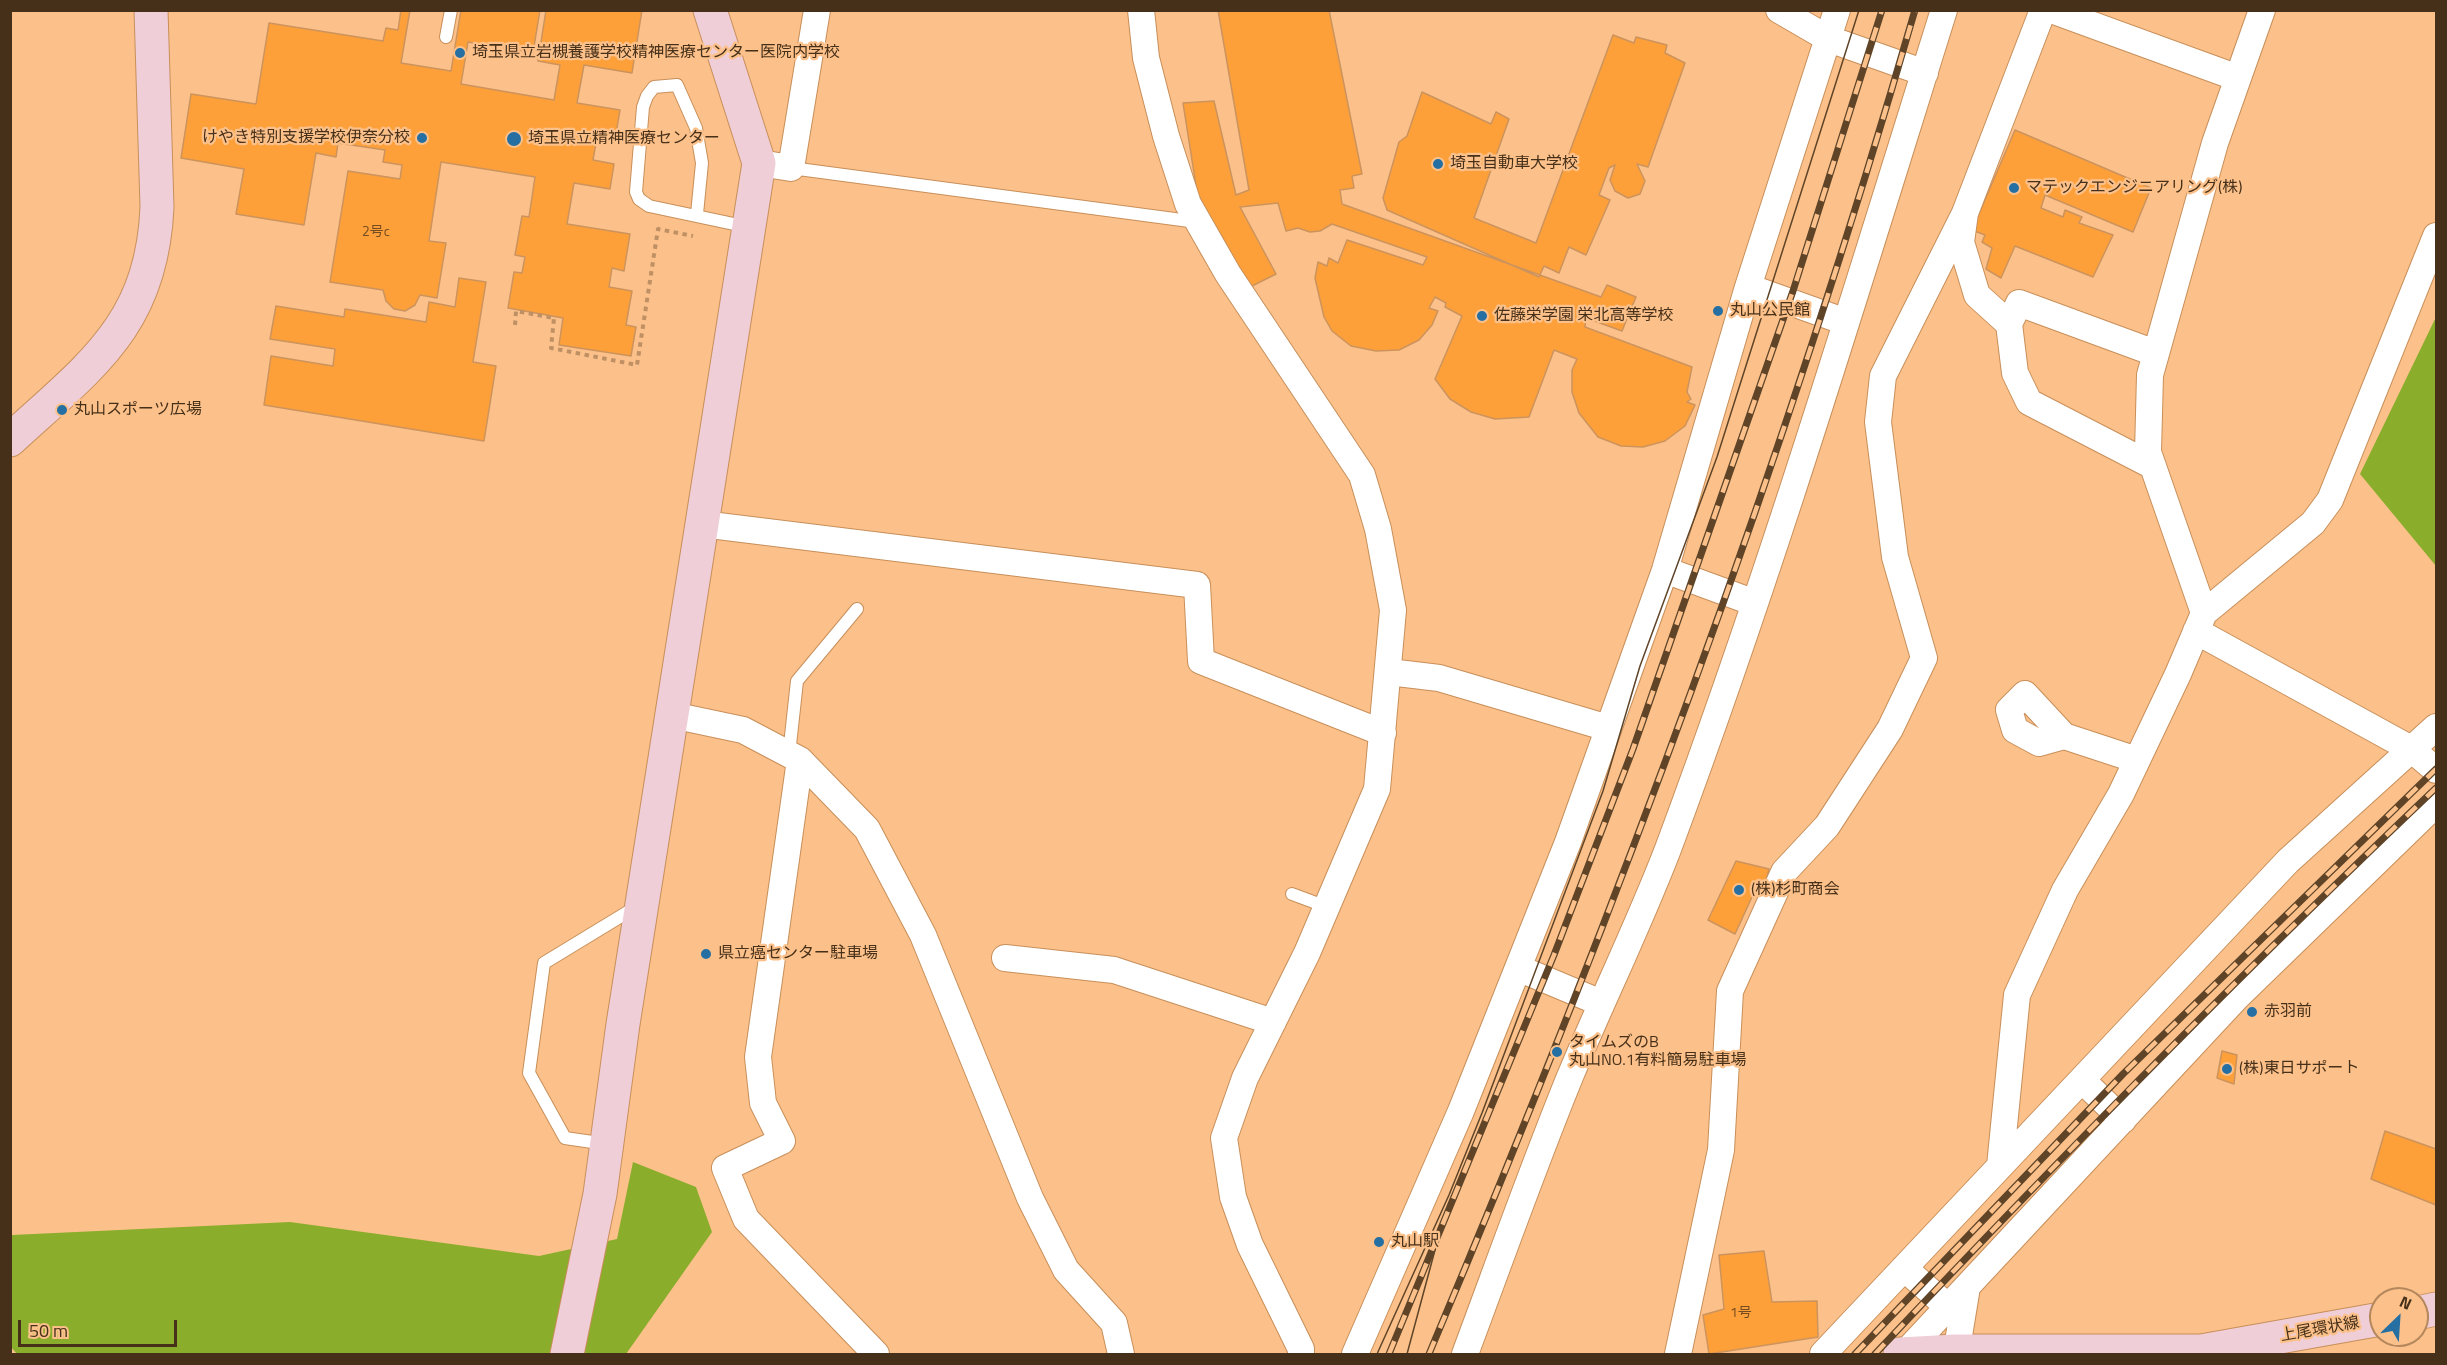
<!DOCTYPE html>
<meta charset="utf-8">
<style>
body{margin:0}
#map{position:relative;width:2447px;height:1365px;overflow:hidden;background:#fcc18a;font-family:"Titillium Web",sans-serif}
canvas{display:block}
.frame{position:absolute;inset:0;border:12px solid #473019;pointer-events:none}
.north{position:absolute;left:2369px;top:1287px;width:60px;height:60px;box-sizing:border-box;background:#fcc18a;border:2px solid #b4875d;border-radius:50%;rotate:25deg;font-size:16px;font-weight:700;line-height:24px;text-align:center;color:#473019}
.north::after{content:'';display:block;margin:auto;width:21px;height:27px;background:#266fa3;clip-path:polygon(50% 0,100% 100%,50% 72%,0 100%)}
.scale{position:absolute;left:18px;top:1320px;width:159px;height:27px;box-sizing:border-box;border:3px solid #473019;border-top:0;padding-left:8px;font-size:18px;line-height:21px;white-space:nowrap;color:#473019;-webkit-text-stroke:4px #fcc18a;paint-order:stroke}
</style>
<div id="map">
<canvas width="2447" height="1365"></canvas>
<div class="frame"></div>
<div class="north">N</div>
<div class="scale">50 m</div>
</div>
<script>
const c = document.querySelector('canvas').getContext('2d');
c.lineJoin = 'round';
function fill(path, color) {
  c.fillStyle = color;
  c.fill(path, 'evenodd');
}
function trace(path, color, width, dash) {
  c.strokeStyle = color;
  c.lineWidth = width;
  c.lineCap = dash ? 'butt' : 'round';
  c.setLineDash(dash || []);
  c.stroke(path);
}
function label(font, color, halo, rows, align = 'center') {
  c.font = font + ' "Titillium Web","Noto Sans JP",sans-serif';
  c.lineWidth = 4.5;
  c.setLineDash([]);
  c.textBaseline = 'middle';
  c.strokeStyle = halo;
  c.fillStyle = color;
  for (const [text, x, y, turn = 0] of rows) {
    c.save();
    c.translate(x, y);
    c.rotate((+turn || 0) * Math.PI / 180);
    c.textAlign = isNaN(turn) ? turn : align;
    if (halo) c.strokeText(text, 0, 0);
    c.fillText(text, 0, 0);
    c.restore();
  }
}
fill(new Path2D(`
 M2436 317V566L2360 474Z
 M633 1162 696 1187 712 1232 626 1354H17L10 1346 12 1235 290 1222 539 1256 617 1239Z`), '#8bad2c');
const building = new Path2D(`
 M401 10H410L401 63 451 71 461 10H540L533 53 468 42 461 84 554 100 560 65 538 61 546 10H642L632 73 584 65 577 103 620 110 616 134 598 131 593 160 614 164 610 189 574 183 567 224 630 234 624 271 612 268 609 287 632 291 626 325 636 327 631 356 559 345 563 318 508 308 514 272 522 273 525 257 515 255 522 216 529 217 535 177 441 162 429 241 446 243 437 298 420 295 415 305 405 311 394 309 386 301 383 290 330 282 348 171 400 179 402 165 383 162 385 150 338 143 336 157 316 153 304 225 236 214 244 169 181 158 191 94 256 104 269 23 383 41 386 28 398 30Z
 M1218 10H1329L1362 174 1352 176 1354 188 1340 190 1342 204 1601 297 1607 285 1636 297 1622 331 1586 318 1585 327 1692 367 1687 392 1691 399 1687 402 1695 405 1685 426 1665 441 1643 447 1621 446 1598 437 1579 413 1572 392V370L1577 359 1554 350 1529 417 1495 419 1471 412 1450 399 1435 379 1462 316 1445 307 1446 303 1435 297 1429 308 1438 311 1432 325 1419 340 1399 350 1376 351 1351 346 1332 331 1324 317 1315 278 1318 262 1327 266 1329 258 1338 263 1347 240 1423 265 1427 257 1332 224 1320 231 1310 232 1298 228 1286 231 1278 203 1240 207 1276 274 1246 289 1200 211 1183 103 1214 101 1236 195 1249 190Z
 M1613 35 1634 43 1636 37 1667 45 1665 53 1685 63 1648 167 1637 164 1645 181 1640 194 1628 198 1615 191 1610 180 1615 165 1609 168 1599 195 1610 200 1586 255 1569 247 1559 273 1544 266 1539 277 1387 210 1383 198 1399 142 1407 136 1422 92 1491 124 1496 112 1509 119 1474 218 1536 243Z
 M2015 130 2151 188 2133 232 2045 195 2041 208 2063 217 2065 210 2082 217 2079 223 2113 235 2093 277 2015 246 2001 278 1986 269 1992 248 1982 242 1985 235 1972 230Z
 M459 278 486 282 473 362 496 366 484 441 264 405 271 356 333 366 335 349 270 339 276 306 344 317 345 309 426 322 429 302 455 307Z
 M1736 861 1769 869 1764 890 1757 886 1735 934 1708 920Z
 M2222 1051 2237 1055 2234 1084 2217 1078Z
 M2385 1131 2436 1149V1205L2371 1179Z
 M1764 1251 1772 1302 1817 1301 1818 1337 1709 1354 1703 1315 1724 1309 1719 1255Z`);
fill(building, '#fda03a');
trace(building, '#cc935d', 1.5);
const lane = new Path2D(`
 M446 37 451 10
 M791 168 1197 222
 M697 214 702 163 696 128 677 85 654 87 647 96 643 107 636 192 639 199 649 206 748 227
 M789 754 797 681 857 609
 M1292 894 1327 907
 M606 1144 565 1138 529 1073 544 963 636 907`);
const street = new Path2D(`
 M1141 10 1146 58 1166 136 1188 204 1228 274 1362 475 1378 529 1393 610 1377 789 1307 953 1245 1078 1224 1138 1233 1197 1250 1245 1301 1349V1354
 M1779 10 1829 39 1925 73
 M2057 12 2238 78
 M759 163 791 168 817 10
 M1748 287 1846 322
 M2009 324 1977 295 1961 242 1965 213 2043 10
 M2153 466 2029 402 2015 373 2009 324 2019 303 2155 353
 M702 524 1197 585 1201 661 1383 733
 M1665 570 1755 603
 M2204 613 2148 452 2150 375 2215 143 2262 10
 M2196 631 2411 749 2436 770
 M1389 672 1439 678 1608 728
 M672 715 743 730 800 760 867 829 923 935 1030 1198 1066 1270 1114 1323 1121 1354
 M2064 736 2025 694 2009 710 2015 730 2039 743 2064 736 2137 760
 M800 760 758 1057 763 1103 782 1141 725 1168 746 1219 876 1354
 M1005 958 1114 970 1273 1022
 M1518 968 1601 1003
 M2082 1080 2123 1120
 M2000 1166 2017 995 2065 890 2121 794 2178 674 2204 613 2313 523 2330 500 2436 236
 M1904 1268 1948 1307
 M1355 1354 1461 1111 1568 842 1665 570 1748 287 1837 10
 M1465 1354C1499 1263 1532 1170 1569 1079 1601 1002 1638 927 1668 849 1771 573 1856 291 1944 10
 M1678 1354 1721 1150 1730 991 1784 872 1827 826 1890 729 1924 658 1895 557 1878 422 1883 376 1965 213
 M1823 1354 2288 861 2436 727
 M1904 1354 2237 997 2436 804
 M1956 1354 1967 1287`);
const secondary = new Path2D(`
 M10 440C90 366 152 326 157 207L151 10
 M2417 1313 2436 1309
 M567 1354 600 1194 623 1024 759 163 710 10
 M1900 1354 1955 1351H2201L2381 1319`);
trace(lane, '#c88f5a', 14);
trace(street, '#c88f5a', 28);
trace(secondary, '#c88f5a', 35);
trace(new Path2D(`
 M515 325 516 311 554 318 551 348 637 365 658 229 693 236`), '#bf9064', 4, [4.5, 4.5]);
trace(lane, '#fff', 12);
trace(street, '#fff', 26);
trace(secondary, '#f0ced8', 33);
trace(new Path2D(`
 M1377 1354 1449 1195 1482 1113 1603 791 1640 666 1717 457 1859 10
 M1407 1354 1442 1224`), '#5f4428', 1.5);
const rail = new Path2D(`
 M1389 1354 1554 955 1633 749 1793 291 1882 10
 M1429 1354C1614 916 1783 468 1915 10
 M1855 1354 2123 1074 2436 769
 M1875 1354C2057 1161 2243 971 2436 788`);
trace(rail, '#5f4428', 7);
trace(rail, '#fcc18a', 4.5, [14]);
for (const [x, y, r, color] of [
 [460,53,6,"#266fa3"],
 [422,138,6,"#266fa3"],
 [514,139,8,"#266fa3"],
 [1438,164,6,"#266fa3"],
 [2014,188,6,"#266fa3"],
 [1718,311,6,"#266fa3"],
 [1482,316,6,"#266fa3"],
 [62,410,6,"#266fa3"],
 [1739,890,6,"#266fa3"],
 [706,954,6,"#266fa3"],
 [2252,1012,6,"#266fa3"],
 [1557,1052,6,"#266fa3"],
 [2227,1069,6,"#266fa3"],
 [1379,1242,6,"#266fa3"]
]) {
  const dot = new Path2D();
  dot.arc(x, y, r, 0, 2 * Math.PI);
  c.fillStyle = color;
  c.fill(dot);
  trace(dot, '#fcc18a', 2);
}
label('14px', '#744c21', null, [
 ["2号c",376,233],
 ["1号",1741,1314]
]);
label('16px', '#473019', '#fcc18a', [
 ["埼玉県立岩槻養護学校精神医療センター医院内学校",472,53],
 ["けやき特別支援学校伊奈分校",410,138,"right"],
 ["埼玉県立精神医療センター",528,139],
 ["埼玉自動車大学校",1450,164],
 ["マテックエンジニアリング(株)",2026,188],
 ["丸山公民館",1730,311],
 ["佐藤栄学園 栄北高等学校",1494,316],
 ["丸山スポーツ広場",74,410],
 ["(株)杉町商会",1751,890],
 ["県立癌センター駐車場",718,954],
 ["赤羽前",2264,1012],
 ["タイムズのB",1569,1043],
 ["丸山NO.1有料簡易駐車場",1569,1061],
 ["(株)東日サポート",2239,1069],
 ["丸山駅",1391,1242]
], 'left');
label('16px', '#473019', '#fcc18a', [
 ["上尾環状線",2320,1330,-10]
]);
</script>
